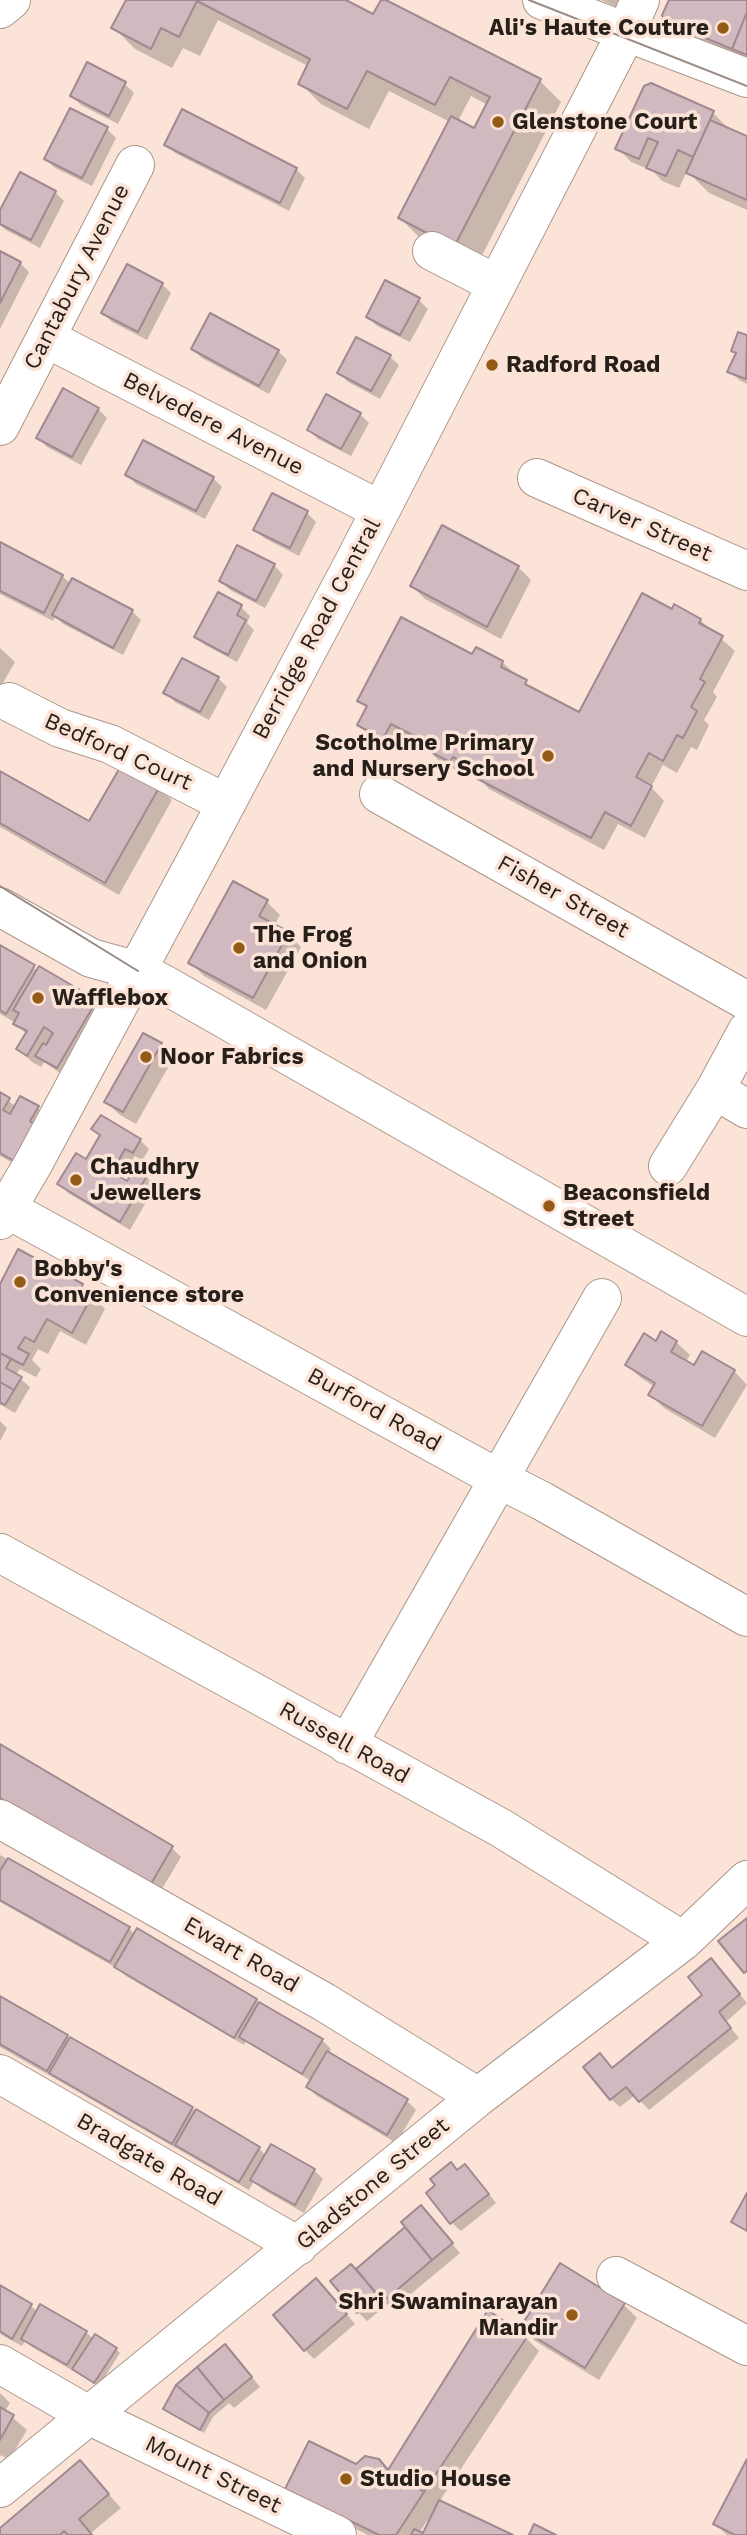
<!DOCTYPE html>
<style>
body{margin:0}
canvas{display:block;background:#fbe4d7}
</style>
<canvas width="747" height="2535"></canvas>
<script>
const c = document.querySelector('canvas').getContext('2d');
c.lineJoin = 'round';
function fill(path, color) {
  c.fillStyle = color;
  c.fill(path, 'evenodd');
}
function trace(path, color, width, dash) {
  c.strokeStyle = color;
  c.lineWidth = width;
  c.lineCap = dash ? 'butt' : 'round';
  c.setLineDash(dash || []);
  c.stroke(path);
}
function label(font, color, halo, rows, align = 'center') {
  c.font = font + ' "Work Sans",sans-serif';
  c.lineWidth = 7;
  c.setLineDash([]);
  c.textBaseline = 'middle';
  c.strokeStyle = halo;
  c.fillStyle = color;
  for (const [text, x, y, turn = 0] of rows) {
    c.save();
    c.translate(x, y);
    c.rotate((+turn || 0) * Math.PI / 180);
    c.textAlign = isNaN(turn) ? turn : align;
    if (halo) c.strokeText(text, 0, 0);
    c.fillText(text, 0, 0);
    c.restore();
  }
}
fill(new Path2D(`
 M128 0H342L374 16 540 81 561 102 476 267 421 239 400 218 450 122 389 91 369 129 321 104 300 83 308 66 218 20 200 56 183 48 172 68 135 49 114 28ZM471 96 488 105 475 130 458 121Z
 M601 0H625L619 8Z
 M671 0H747V62L680 33 666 20Z
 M88 65 125 84 134 93 118 124 81 105 72 96Z
 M182 112 296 169 305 178 289 211 175 153 166 144Z
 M713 113 726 126 725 128 747 138V210L709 193 687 171 679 188 662 181 653 171 631 162 618 148Z
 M107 129 116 138 92 186 55 168 46 159Z
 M55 192 64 201 40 248 6 230 0 225V214Z
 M0 253 20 263 29 272 0 329Z
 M128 266 162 284 171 293 147 340 112 322 103 313Z
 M419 300 428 309 410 342 377 326 368 317Z
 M739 334 747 337V384L739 380 730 371 737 354 733 350Z
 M193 349 278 351 287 360 269 394 202 358Z
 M389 356 399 365 380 399 348 382 339 373Z
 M98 409 107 418 81 465 47 447 38 438Z
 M360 414 369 423 351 456 318 439 309 430Z
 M127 475 213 478 222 487 205 519 136 484Z
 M307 513 316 522 299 556 264 538 255 529Z
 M0 544 62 576 71 584 132 611 141 620 123 655 63 624 55 616 53 621 0 594Z
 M274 565 283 575 265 608 230 590 221 581Z
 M518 567 531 580 501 639 425 599 412 586Z
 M218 594 241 607 250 616 247 623 254 630 237 662 205 645 196 636Z
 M672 611 700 620 735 651 713 692 717 697 704 720 709 725 697 750 691 747 677 773 663 765 651 787 664 801 645 838 618 824 604 850 489 789 476 775 466 769 464 774 439 761 426 747 405 736 397 751 372 738 359 725 367 709 359 700 473 656 502 662 535 692 580 715Z
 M0 648 15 662 0 688Z
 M218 678 227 687 209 720 175 702 166 693Z
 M0 773 90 824 159 787 172 800 119 895 0 827Z
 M267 902 280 915 274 926 288 934 301 947 266 1010 204 976 191 963Z
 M0 947 38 971 96 1001 109 1015 70 1080 44 1062 41 1067 32 1062 18 1049 27 1035 16 1023 0 1014Z
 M160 1044 174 1057 136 1124 120 1115 106 1102Z
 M0 1094 16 1107 38 1108 47 1117 24 1169 0 1156Z
 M93 1129 140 1140 149 1149 142 1161 135 1156 121 1179 128 1183 136 1169 156 1185 130 1230 68 1193 59 1184 87 1161 101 1136Z
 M82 1285 105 1309 86 1345 60 1331 48 1354 38 1349 32 1360 41 1369 36 1377 20 1369 16 1375 30 1387 15 1413 1 1405 0 1407V1287Z
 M662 1334 676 1342 690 1355 685 1363 694 1368 734 1371 747 1385 715 1438 664 1408 651 1395 655 1387 641 1378 627 1365 657 1343Z
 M0 1421 7 1428 0 1441Z
 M0 1746 172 1848 181 1857 159 1894 0 1801Z
 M0 1855 129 1928 135 1935 138 1931 322 2040 331 2049 328 2054 407 2101 416 2110 396 2143 317 2096 308 2087 311 2081 246 2041 244 2045 126 1976 120 1970 0 1902Z
 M720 1970 747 2003 726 2022 739 2038 649 2110 635 2095 620 2107 611 2099 612 2069 704 1995Z
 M0 1998 259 2148 266 2156 314 2170 323 2179 304 2213 262 2189 254 2181 249 2190 0 2047Z
 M474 2175 496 2203 461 2231 452 2223Z
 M430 2217 460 2253 393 2309 388 2304 367 2321 358 2312 356 2271 407 2227Z
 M560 2265 624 2305 637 2318 599 2380 535 2341 522 2327Z
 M0 2287 31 2306 38 2312 41 2306 86 2332 94 2340 116 2349 120 2353 99 2386 32 2347 25 2341 22 2346 0 2334Z
 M325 2289 355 2324 314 2359 305 2350Z
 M526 2338 539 2351 439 2502 509 2535H424L435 2513 433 2512 419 2533 424 2535H368L300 2501 357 2467 388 2471Z
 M234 2355 260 2387 234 2408 229 2403 213 2417 204 2433 165 2409Z
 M0 2393 10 2403 5 2411 27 2430 9 2460 1 2455 0 2457Z
 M80 2462 121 2508 91 2533 92 2535H0V2530Z
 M747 2463V2535H727L715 2524Z`), '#0003');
const building = new Path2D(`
 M126 0H346L373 14 381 0H386L541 79 454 247 398 218 451 116 474 128 490 97 450 77 435 105 367 71 347 109 298 84 310 59 197 1 179 37 161 28 151 49 111 28Z
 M669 0H747V12L732 49 664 21 662 15Z
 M747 12V55L732 49Z
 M87 62 126 82 109 116 70 96Z
 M651 83 714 111 693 157 678 150 666 176 646 168 658 142 648 138 639 159 615 149 644 86Z
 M70 108 108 127 82 178 44 159Z
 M182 109 297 168 280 203 164 145Z
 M710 120 747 136V200L686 173Z
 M20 172 56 191 31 240 0 224V210Z
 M0 251 21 262 0 303Z
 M127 264 163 283 138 332 101 313Z
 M385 280 420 298 400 335 366 317Z
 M210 313 279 350 259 386 191 349Z
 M738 332 747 335 746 379 727 372 736 353 731 351Z
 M356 337 391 355 371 391 337 373Z
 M63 388 99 408 72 457 36 438Z
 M326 394 361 413 341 449 307 430Z
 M143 440 214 477 196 511 125 475Z
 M272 493 308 511 290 548 253 530Z
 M442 525 519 566 487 627 410 586Z
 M0 542 63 575 44 613 0 591Z
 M237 545 275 564 256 601 219 581Z
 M72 578 133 610 113 648 52 615Z
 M218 592 242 605 237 615 246 620 228 655 194 637Z
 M642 593 672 609 674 604 701 619 699 623 723 636 700 679 705 682 691 707 697 711 683 738 677 735 663 761 649 753 636 777 652 786 631 826 605 812 591 838 474 777 477 770 453 757 450 762 423 748 426 742 391 724 383 739 357 725 367 706 357 701 401 617 472 654 476 647 503 661 501 667 527 680 525 684 579 712Z
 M182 658 219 677 200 712 163 693Z
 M122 764 160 786 105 883 0 823V771L89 821Z
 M233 881 268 900 259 916 289 932 253 998 188 963Z
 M0 945 35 965 6 1014 0 1010Z
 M39 966 97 1000 57 1068 35 1056 43 1043 46 1045 53 1033 44 1027 27 1056 16 1049 27 1031 13 1024 19 1013 13 1010Z
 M143 1033 162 1043 123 1112 104 1102Z
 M0 1092 10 1098 3 1110 10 1114 20 1096 39 1106 30 1121 35 1125 14 1161 0 1153Z
 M101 1115 141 1139 133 1153 125 1149 112 1172 127 1181 135 1167 148 1174 120 1222 57 1184 76 1153 86 1159 100 1135 91 1129Z
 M18 1249 83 1284 81 1288 93 1294 72 1333 47 1319 34 1342 25 1337 18 1348 29 1354 23 1365 0 1353V1284Z
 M661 1331 677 1341 671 1352 694 1365 702 1351 735 1370 702 1426 648 1395 655 1383 625 1365 644 1333 656 1341Z
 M0 1353 11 1359 6 1368 22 1377 14 1390 0 1382Z
 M0 1382 14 1390 5 1405 0 1402Z
 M0 1744 173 1846 149 1887 0 1798Z
 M8 1858 130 1927 110 1962 0 1900V1871Z
 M747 1918V1971L744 1973 718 1941Z
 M137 1928 257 1999 234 2038 114 1967Z
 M711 1958 740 1994 719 2012 731 2028 639 2102 626 2087 610 2100 583 2067 600 2053 612 2068 702 1995 688 1977Z
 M0 1996 68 2035 47 2071 0 2044Z
 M259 2002 323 2039 302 2074 239 2037Z
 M70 2037 193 2107 172 2144 49 2073Z
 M327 2051 408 2099 387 2135 306 2087Z
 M196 2109 260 2147 239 2182 175 2145Z
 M271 2144 315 2169 295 2205 250 2180Z
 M451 2162 457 2170 465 2164 489 2194 450 2224 426 2193 435 2185 430 2179Z
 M747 2193V2231L731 2222Z
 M421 2205 453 2243 432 2260 401 2222Z
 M405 2227 432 2260 383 2302 356 2269Z
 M560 2263 625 2303 585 2368 520 2328Z
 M351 2264 378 2295 357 2313 330 2281Z
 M316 2278 347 2314 304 2351 273 2315Z
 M0 2285 32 2304 12 2339 0 2331Z
 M40 2304 87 2331 67 2365 21 2339Z
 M488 2310 527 2337 424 2492 388 2470Z
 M95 2334 117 2348 94 2383 72 2369Z
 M225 2344 252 2377 224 2400 197 2367Z
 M197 2367 224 2400 209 2413 176 2385Z
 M176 2385 209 2413 200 2430 163 2409Z
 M0 2407 14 2415 0 2440Z
 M309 2441 356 2464 365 2456 379 2459 388 2470 424 2492 396 2535H379L285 2489Z
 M747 2459V2535H735L713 2524Z
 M80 2460 109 2494 79 2519 92 2535H68L64 2531 60 2535H0V2528Z
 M439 2500 513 2535H411L414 2529 423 2533Z
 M534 2524 556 2535H529Z`);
fill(building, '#d2b9c0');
trace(building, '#a08990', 2);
const minor = new Path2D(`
 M542 0 747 78
 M0 9 11 0
 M432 251 496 284
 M46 338 380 510
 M0 426 135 165
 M537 478 747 571
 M9 702 60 728 110 744 225 803
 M379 794 747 1001
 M0 907 91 958 138 971 167 986 747 1317
 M715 1090 747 1109
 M668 1166 715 1090 747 1031
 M0 1205 499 1479 542 1501 747 1617
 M0 1220 33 1164 201 851 353 564 624 37 640 0
 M0 1553 501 1828 683 1941
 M347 1745 602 1298
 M0 1819 324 2002 478 2097
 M0 2074 298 2246
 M616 2276 747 2346
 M0 2364 90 2416 337 2535
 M0 2488 478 2097 683 1941 747 1880`);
trace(minor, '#ac978b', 40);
trace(minor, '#fff', 38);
trace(new Path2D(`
 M529 0 747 86
 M0 886 138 971`), '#9a8a81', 2);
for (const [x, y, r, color] of [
 [723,28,7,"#945b17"],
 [498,122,7,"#945b17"],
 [492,365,7,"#945b17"],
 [548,756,7,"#945b17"],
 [239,948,7,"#945b17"],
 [38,998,7,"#945b17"],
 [146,1057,7,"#945b17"],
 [76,1180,7,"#945b17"],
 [549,1206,7,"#945b17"],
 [20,1282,7,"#945b17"],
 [572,2315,7,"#945b17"],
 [346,2479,7,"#945b17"]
]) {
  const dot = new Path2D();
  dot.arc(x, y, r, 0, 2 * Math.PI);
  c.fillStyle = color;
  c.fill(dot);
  trace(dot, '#fbe4d7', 2.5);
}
label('bold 23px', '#271f1a', '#fbe4d7', [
 ["Ali's Haute Couture",709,28,"right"],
 ["Glenstone Court",512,122],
 ["Radford Road",506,365],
 ["Scotholme Primary",534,743,"right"],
 ["and Nursery School",534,769,"right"],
 ["The Frog",253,935],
 ["and Onion",253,961],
 ["Wafflebox",52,998],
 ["Noor Fabrics",160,1057],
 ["Chaudhry",90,1167],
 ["Jewellers",90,1193],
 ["Beaconsfield",563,1193],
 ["Street",563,1219],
 ["Bobby's",34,1269],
 ["Convenience store",34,1295],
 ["Shri Swaminarayan",558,2302,"right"],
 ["Mandir",558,2328,"right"],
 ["Studio House",360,2479]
], 'left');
label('23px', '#271f1a', '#fbe4d7', [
 ["Cantabury Avenue",77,277,-63],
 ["Belvedere Avenue",213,424,27],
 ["Carver Street",642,525,24],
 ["Berridge Road Central",317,629,-62],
 ["Bedford Court",118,752,24],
 ["Fisher Street",563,897,29],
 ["Burford Road",374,1410,29],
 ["Russell Road",344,1743,29],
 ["Ewart Road",241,1955,30],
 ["Bradgate Road",149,2160,30],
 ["Gladstone Street",373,2184,-40],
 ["Mount Street",213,2475,26]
]);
</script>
